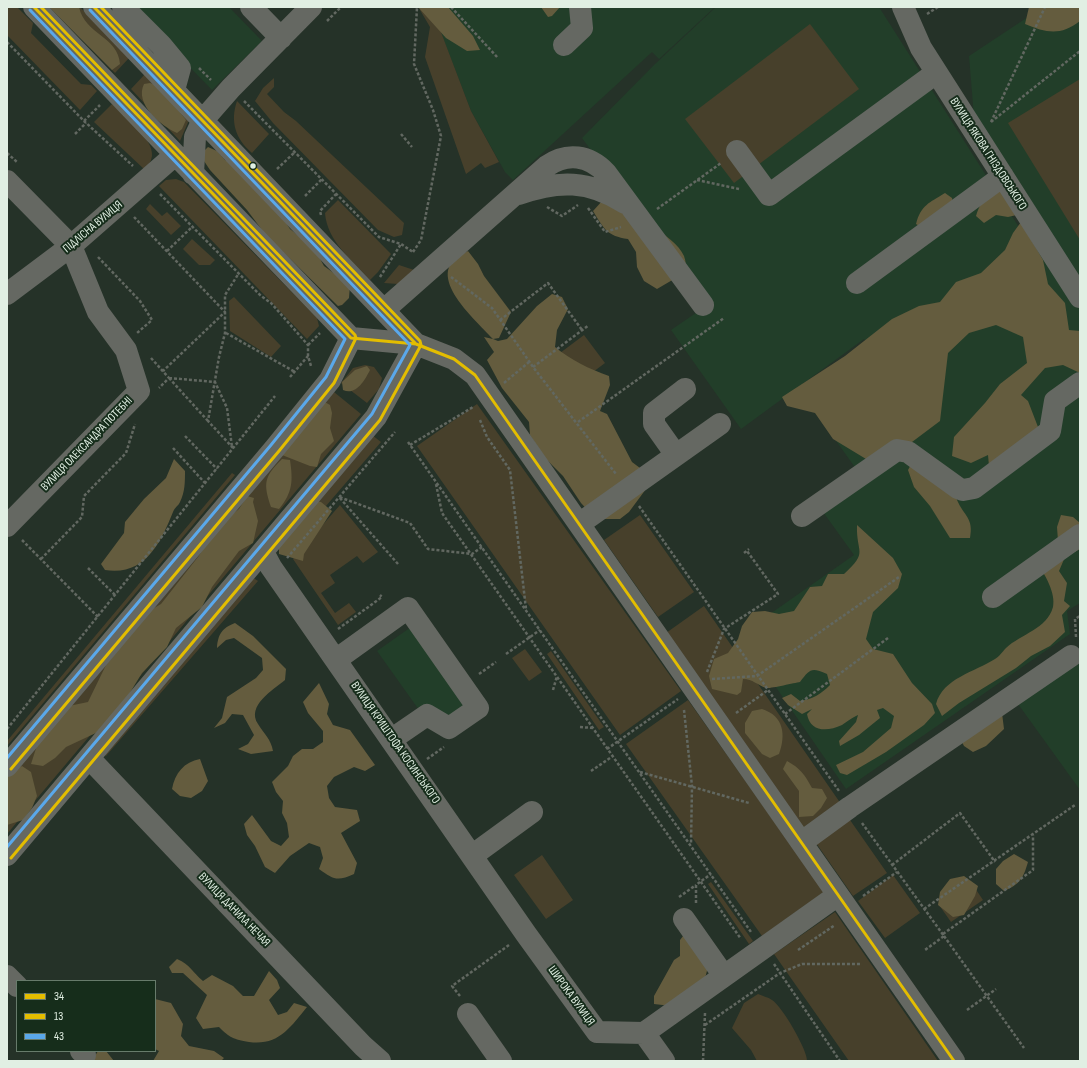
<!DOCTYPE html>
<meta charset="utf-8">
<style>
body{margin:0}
#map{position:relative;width:1087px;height:1068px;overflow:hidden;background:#253228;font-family:"Sofia Sans Condensed",sans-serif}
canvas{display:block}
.frame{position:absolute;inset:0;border:8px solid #e1efe3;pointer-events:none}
.legend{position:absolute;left:16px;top:980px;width:140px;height:72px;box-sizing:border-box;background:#162d1b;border:1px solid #677b6b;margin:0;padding:5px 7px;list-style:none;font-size:12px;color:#e1efe3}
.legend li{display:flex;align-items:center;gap:8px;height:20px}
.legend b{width:20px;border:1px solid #677b6b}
</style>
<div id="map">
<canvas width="1087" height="1068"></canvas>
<div class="frame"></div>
<ul class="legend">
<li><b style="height:5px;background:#e3bd00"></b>34</li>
<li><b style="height:5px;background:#e3bd00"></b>13</li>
<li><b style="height:5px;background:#5aa8eb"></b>43</li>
</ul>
</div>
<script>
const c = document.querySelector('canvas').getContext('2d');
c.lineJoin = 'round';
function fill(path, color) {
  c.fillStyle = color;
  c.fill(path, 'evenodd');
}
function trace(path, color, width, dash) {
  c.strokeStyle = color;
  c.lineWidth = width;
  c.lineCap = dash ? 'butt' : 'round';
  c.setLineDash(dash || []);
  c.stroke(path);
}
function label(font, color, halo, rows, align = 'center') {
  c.font = font + ' "Sofia Sans Condensed",sans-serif';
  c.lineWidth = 4;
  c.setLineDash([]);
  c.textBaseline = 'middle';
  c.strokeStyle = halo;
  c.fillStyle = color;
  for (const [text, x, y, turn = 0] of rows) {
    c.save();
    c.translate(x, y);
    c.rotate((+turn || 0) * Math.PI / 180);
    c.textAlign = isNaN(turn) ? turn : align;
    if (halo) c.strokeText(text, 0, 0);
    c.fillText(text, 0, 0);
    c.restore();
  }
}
fill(new Path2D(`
 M131 7H229L262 41 212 90Z
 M431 7H715L659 59 652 52 513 180 505 172 471 111Z
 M716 7H879L1029 243 877 357 864 339 741 429 671 330 706 306 582 138 654 65Z
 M1043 7H1080V603L1067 611 1070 634 846 789 740 635 854 555 823 512 864 480 814 410 880 362 1049 233 974 117 969 56Z
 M411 627 468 707 434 731 377 651Z
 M1080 659V790L1018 704Z`), '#223e29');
fill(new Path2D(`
 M7 7H17L33 23 31 33 81 84 91 85 97 91 80 110 7 35Z
 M51 7H80L129 58 115 73Z
 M420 7 433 11 471 111 499 162 485 168 481 163 466 174 425 57 430 27 420 10Z
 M810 24 859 89 734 183 685 119Z
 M145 74 189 120 180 141 131 89Z
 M274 78V87L267 94 284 112 296 121 404 223 402 235 394 237 378 230 273 123 255 101 263 88Z
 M1080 79V240L1008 123Z
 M237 101 269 134 252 153C235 139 230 121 237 101Z
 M112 104C124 115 154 139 152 156 151 162 148 166 145 170L94 122Z
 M176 179 184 182 317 318 319 326 307 339 159 186 166 180Z
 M338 200 391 254 378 272 370 280C352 260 327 241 325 213Z
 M150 204 162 216 167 212 181 226 171 235 146 209Z
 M192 239 215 260 210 265H199L183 249Z
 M399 265 414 270 398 284 384 283Z
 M234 297 281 346 271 357 230 331 229 301Z
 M584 335 605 363 573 387 552 359Z
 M365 365 374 367 382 378 379 389 367 403 341 383 353 368Z
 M334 392 361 414 7 834V778Z
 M477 404 681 691 620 735 417 446Z
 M372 435 381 442 289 549 280 541Z
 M232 473 235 475 7 746V741Z
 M340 505 378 552 363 563 357 556 330 575 335 583 321 593 335 613 349 603 356 612 338 625 293 559Z
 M640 515 694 592 658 617 604 540Z
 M252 577 258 581 106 756 101 751Z
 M704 606 841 804 802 831 666 633Z
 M525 649 542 672 529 681 512 658Z
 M551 651 604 727 599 730 547 654Z
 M688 700 824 892 762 936 626 744Z
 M850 820 887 873 853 896 816 843Z
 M542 855 573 900 546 919 514 875Z
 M893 875 920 913 885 938 858 901Z
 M711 882 753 941 749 944 708 884Z
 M971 882 983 900 951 922 939 905Z
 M835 912 938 1061H849L774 954Z
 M758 994C762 996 768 997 772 1000 782 1006 808 1051 807 1061H757L751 1050 732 1028 744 1003Z`), '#47402b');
fill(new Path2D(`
 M49 7H79C85 35 118 36 120 64L112 70Z
 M418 7H448L473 36 480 50 467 51 446 38Z
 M541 7H560L552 16 548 17Z
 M1029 7H1080V21C1061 36 1046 33 1025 24Z
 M150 83 159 86 186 120 182 129 177 133C161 126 134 104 144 84Z
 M208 147 217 151 225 160 236 165 277 209 290 229 314 248 324 266 350 285 349 298 342 305 338 306 265 234 247 210 210 170 200 155Z
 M1006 190 1021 214 1008 217 996 215 984 223 976 216C982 198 987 193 1006 190Z
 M945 193 952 198 953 203 924 229 916 224C921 205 929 203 945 193Z
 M603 200C625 212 675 234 684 256 686 261 686 267 686 272L657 289 644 281 637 267 636 252 628 239C607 236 604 229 593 211Z
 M1021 222 1043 260 1048 284 1065 303 1069 330 1080 331V373L1063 365 1045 368 1021 395 1028 401 1038 427 989 466 988 455 971 463 952 456 954 437 985 403 1000 384 1027 363 1023 337 996 325 969 333 948 353 940 421 912 442 866 459 833 439 815 413 787 406 782 397 845 356 892 319 919 306 940 302 956 282 981 273 1005 250 1013 233Z
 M468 251 478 264 484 276 511 312 499 338 493 339 498 341 507 339 537 306 552 294 562 297 568 309 557 330 555 347C571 360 589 369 609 376L610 385 600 411 607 414 632 462 648 474 646 489 629 512 620 519H603L592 515 581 503 563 476 544 457 530 435 529 422 502 388 487 360 494 352 484 337 493 339C474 318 418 271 468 251Z
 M367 366 370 370C365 380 356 396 343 390L342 382 355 370Z
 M323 401 330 405 332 413 330 428 334 441 321 454 317 467 310 466 282 455Z
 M174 459 185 471C185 482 185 492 180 502 179 505 175 507 173 512 160 544 145 576 105 570L101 564 124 533 125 522 144 499 166 478Z
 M282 459 290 460C293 481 293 492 279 509L271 507C263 483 264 477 282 459Z
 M914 459 954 484C955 489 955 495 957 500 964 516 974 518 970 538H950L930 506 914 487 908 470Z
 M247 496 254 498 253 502 258 521 253 543 239 551 212 587 202 607 176 628 167 647 142 673 120 709 98 732 66 747 55 758 43 766 31 764 40 736 64 707 88 702 106 665 147 612 161 604 198 557 219 525 239 509Z
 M307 499 321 502 332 511 304 554 303 561 279 554V544Z
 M1061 515 1073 517 1080 523V549L1065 557 1059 571 1067 583 1064 601 1070 606 1062 615 1065 632 1050 646 1031 656 1016 668 959 703 942 716 936 704C943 678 975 672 995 659 999 657 1002 652 1006 648 1021 634 1047 629 1053 607 1056 593 1045 575 1038 564L1058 541 1057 527Z
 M857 525 893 558 902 574 898 588 873 612 866 639 873 649 893 654 912 683 932 704 935 713 924 725 886 752 847 775 840 773 836 765 863 752 891 728 894 716 883 708 877 710 880 718 859 735 840 746 839 741 856 722 858 715C851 718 847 722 842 725 827 732 810 732 807 714L812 709 802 714 788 705 782 698 791 694 800 701C813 699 821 694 830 685L827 674C811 667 810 669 800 682 794 683 769 689 766 688 757 685 753 679 743 679L741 692 737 695 712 689 709 676 714 659 728 653 738 639 742 626 752 612 765 611 779 614 794 611 810 587 822 586 828 574H844C869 551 856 554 857 525Z
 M235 623 253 636 286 669 285 680C273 690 246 706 258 724 264 734 271 739 273 751L251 754 238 749 248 744 254 735 243 715 232 714 225 723 214 728 222 718 227 697 256 678 263 670 262 658 234 638 226 640 217 648C218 634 222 628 235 623Z
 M319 683 329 704 327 714 333 725 350 730 375 765 365 771 354 767 334 777 327 786 329 798 335 807 357 810 360 821 341 833 357 863 354 874C337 882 333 879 319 869L323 858 320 847 309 843 290 856 275 873 265 867 255 846 247 835 244 824 252 815 271 841 281 846 289 837 287 823 282 813 283 801 276 792 272 782 288 766 293 756 302 749H313L323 742V731L308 713 303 702Z
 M762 709C784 716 786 735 779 754L770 758 762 754 745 733V723L752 711Z
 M1002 713 1004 729 986 746 973 752 964 746 958 734Z
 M200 759 208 781 202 791 191 798 180 796 172 789C175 773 184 762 200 759Z
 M787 761C800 768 805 775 812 788L822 789 827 798 821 808 813 816 799 817V791L783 769Z
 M22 766 31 772 37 796 32 808 23 820 7 825V775Z
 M1014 854 1028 862C1023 879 1020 884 1004 891L996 884V869L1003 861Z
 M964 876 978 886 975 896 964 915 953 917 938 905 940 892 950 879Z
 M690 927 708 967 704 982 671 1006 654 1004V996L674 960 680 956V940Z
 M177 959C191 965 192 972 203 981L212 975 233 986 243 996H254L269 971 277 980 280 988 269 1000 278 1015 287 1012 294 1003 307 1007C290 1028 278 1046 249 1042 233 1039 230 1038 219 1027L203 1029 196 1018 207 995 183 973H172L169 967Z
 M155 999 171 1003 183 1024 181 1036 189 1046 214 1051 224 1058 221 1061H153L159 1051 155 1049Z
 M98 1051H106L114 1061H92Z`), '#645c3e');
trace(new Path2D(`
 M451 7 498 58
 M927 14 938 7
 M327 21 341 7
 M7 42 84 121 133 166
 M199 68 211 80
 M244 101 379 237 401 244 413 252
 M84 121 100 105
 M991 122 1045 7
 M991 122 1080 51
 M75 134 86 123
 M401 134 412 147
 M7 153 17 162
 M277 169 295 152
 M697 180 739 189
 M160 194 261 296 271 303 308 345V356L311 366
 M305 196 322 179
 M547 207 562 216 578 205
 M588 208 605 232 621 227
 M657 209 721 163
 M321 215 320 211 336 194
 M134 217 225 312 163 371
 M167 251 192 227
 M413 252 421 240 441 136 433 110 414 64 417 7
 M98 257 140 301 152 320 137 333
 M380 277 401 244
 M451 277 492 308 533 367 616 474
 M500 320 548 283 582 330
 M226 333 295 372
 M308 345 320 333
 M151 358 169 378 159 388
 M533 367 589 325
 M290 377 308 356
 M169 378 215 382 227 408 232 447
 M169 378 208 421
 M504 383 529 362
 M480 420 487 437 510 470 526 609
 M578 422 724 318
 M185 436 217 469
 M408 442 751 932
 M410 445 473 407
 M173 448 205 483
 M233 448 208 421 219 357 225 333V295L239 273
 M436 484 442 513 741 939
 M639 506 839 791
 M22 540 98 617
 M744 553 749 549
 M287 558 395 432
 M41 559 82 517 84 496 126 453 135 424
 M398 564 339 497 410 523 428 549 472 554 482 547
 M88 568 115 595
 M338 629 382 597 380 595
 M1076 637 1075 619 1080 616
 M506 654 540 630
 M707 672 724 629 778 594 747 551
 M479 674 496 662
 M712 679 757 676 899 577
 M553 690 557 676
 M684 710 692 786 691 844
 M736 713 768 690
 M785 714 888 638
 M580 727 593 728
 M7 729 275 396
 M607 749 678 699
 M427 759 444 747
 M591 771 613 756
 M640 772 749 803
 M862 823 944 936 925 950
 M892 865 960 813 995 862
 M863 896 897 872
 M679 897 696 885
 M696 903V885L711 874
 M924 909 1075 805
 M943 934 1033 870V835
 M944 936 1024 1048
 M798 950 835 925
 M774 964 840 1061
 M460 996 452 986 509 945
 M967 1010 996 989
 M705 1025 780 973 802 964H862
 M703 1061 705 1013`), '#626861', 2.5, [3, 2]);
trace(new Path2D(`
 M34 7 351 338 416 344 454 359 475 375 954 1061
 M94 7 416 344
 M123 7 161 45 180 68 174 90
 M251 7 281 38
 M903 7 921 48 1080 297
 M564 45 582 28 580 7
 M737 151 769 195 936 73
 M193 174 195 137 203 120 231 88 311 7
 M7 181 71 246 98 312 126 350 139 391 7 526
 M519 194C558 180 589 180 625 203
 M857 283 1003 176
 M7 294 71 246 175 155
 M384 310 547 166C567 152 589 155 606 173L703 305
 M676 455 654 424V413L685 389
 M802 516 897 450 908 452 958 488 963 490 974 488 1050 431 1055 401 1080 383
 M579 524 720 424
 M263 552 271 567 526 934 597 1032 644 1033 664 1061
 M993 597 1080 535
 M337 659 408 608 478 708 449 728 427 715 392 739
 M89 758 363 1046 380 1061
 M7 766 275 448 330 380 351 338
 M802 842 850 807 1071 656
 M7 855 376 417 416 344
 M473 855 532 812
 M684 919 724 976
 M7 976 17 986
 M468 1014 501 1061
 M644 1033 838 895
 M81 1051 85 1055`), '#656862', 22);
trace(new Path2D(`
 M34 7 351 338 416 344 454 359 475 375 954 1061
 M94 7 416 344 431 350`), '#e3bd00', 3);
trace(new Path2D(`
 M11 769 279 451 334 383 356 338 355 335 41 7
 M11 858 380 420 421 345 420 341 101 7`), '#e3bd00', 3);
trace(new Path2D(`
 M7 758 271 445 326 377 345 339 30 10
 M7 847 372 414 410 345 90 10`), '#5aa8eb', 3);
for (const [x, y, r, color] of [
 [253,166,3.5,"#e1efe3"]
]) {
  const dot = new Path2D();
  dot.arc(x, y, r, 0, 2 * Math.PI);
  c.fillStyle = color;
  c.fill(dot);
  trace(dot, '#162d1b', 1.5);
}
label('12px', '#e1efe3', '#162d1b', [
 ["ВУЛИЦЯ ЯКОВА ГНІЗДОВСЬКОГО",988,154,57],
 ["ПІДЛІСНА ВУЛИЦЯ",93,227,-40],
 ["ВУЛИЦЯ ОЛЕКСАНДРА ПОТЕБНІ",87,444,-46],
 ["ВУЛИЦЯ КРИШТОФА КОСИНСЬКОГО",395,743,55],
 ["ВУЛИЦЯ ДАНИЛА НЕЧАЯ",234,910,46],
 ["ШИРОКА ВУЛИЦЯ",571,996,54]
]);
</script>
